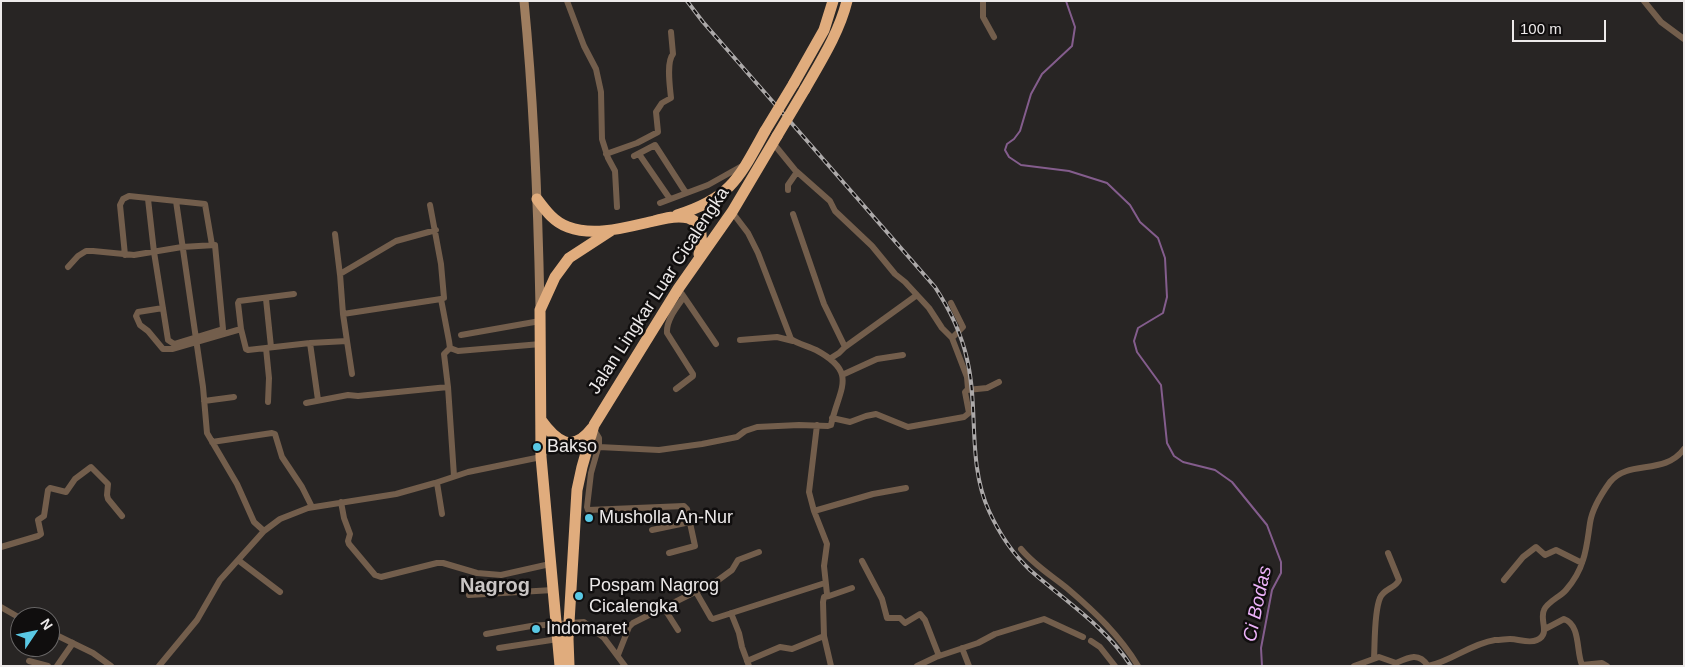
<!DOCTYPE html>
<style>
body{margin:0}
#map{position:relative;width:1685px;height:667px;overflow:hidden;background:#282524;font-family:Arial,sans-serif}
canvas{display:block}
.frame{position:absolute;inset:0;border:2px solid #edeaea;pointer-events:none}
.north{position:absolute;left:10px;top:607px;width:50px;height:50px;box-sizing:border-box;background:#100e0e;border:1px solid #686666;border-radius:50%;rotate:56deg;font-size:14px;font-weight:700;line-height:20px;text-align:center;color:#edeaea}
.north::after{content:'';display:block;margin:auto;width:18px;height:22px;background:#59c8e4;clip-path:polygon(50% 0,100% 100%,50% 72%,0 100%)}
.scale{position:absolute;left:1512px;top:20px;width:94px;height:22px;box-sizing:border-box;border:2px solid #edeaea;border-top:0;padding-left:6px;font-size:15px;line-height:18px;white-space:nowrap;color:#edeaea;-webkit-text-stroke:4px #100e0e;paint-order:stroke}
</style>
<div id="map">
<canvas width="1685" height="667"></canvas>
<div class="frame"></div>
<div class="north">N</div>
<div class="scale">100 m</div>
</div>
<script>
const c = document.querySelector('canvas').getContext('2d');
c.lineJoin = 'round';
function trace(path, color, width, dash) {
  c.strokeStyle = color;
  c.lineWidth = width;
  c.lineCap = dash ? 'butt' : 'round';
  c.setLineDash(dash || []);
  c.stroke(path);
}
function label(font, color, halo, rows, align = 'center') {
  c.font = font + ' Arial,sans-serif';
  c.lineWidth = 5;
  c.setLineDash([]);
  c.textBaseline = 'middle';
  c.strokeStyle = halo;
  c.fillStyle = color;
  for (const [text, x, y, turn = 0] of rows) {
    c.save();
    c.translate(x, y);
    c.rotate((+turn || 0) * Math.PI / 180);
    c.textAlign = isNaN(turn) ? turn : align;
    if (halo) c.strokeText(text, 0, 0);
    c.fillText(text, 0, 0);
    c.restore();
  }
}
trace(new Path2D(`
 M1066 1 1075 27 1072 46 1042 74 1031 94 1020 131 1014 139 1007 144 1005 150 1009 157 1021 165 1069 171 1107 183 1130 205 1140 222 1158 238 1165 258 1167 297 1163 313 1138 328 1134 341 1137 352 1161 385 1167 443 1174 456 1183 462 1215 470 1232 482 1267 525 1281 562V573L1272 590 1261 648 1262 666`), '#845d8d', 2);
trace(new Path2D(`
 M567 1 584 46 596 69 601 92 602 139 608 158 615 171 617 207
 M983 1V17L994 37
 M1644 1 1661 22 1684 39
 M773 143 795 170 830 201 835 211 872 246 895 274 905 282 929 308 942 328 952 338 967 377 968 389
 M606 154 637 143 658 132 656 112 662 103 671 98C670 87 666 62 673 54L671 32
 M639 154 670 199
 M634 156 655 145 686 193
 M788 190V185L797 172
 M176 201 203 387 207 433 237 484 254 522 264 531
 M660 203 708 185 742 166
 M430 205 441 264 444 298 441 299
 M793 214 824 304 845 347 839 353 831 358
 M335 234 340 275
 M125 255 120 205 123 199 129 196 205 204 212 245
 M68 267 78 256 86 251H93L134 255 182 247 215 245 223 329 174 344 168 340 154 252 148 199
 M682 294 716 344
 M266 299 271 347
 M951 303 963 327 952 338
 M163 308 138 312 136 316 140 325 148 331 163 349H172L241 329 246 349 248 350 310 343 347 341 343 314 441 299 449 341 450 348 458 351 541 344
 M343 314 340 274 396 241 436 230
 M241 329 238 303 239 301 294 294
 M461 335 540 321
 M740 340 777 337 793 341
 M347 341 352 374
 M310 343 318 400
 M845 347 917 295
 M266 348 269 378 268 402
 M450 348 444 354 448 387 454 476
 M842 375 877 359 903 355
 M676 389 693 376V374L667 333C666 320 677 307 684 297
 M204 401 234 397
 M306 403 348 395 358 396 448 387
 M832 418 850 422 866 416 876 414 908 427 964 417 969 413 965 392 967 390 987 388 999 382
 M817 425 809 492 814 511 827 544 824 566 827 594 829 596 852 588
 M593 428 599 438V445L591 473 587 507 588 510 684 506 687 509 695 546 669 553
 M212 442 272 433 275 434 282 457 302 487 312 507
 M599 447 659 450 702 444 737 437 745 431 757 427 799 425 828 426 831 425C839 388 859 373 816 350 808 346 798 344 791 339L758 253 748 233 732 212
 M437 483 442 514
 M341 502 344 518 350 534 348 541 349 544 375 575 381 577 437 563H443L477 573 501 575 550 564
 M814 511 873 494 906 488
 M652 530 690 522
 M1 547 38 536 41 534 38 520 44 516 48 490 50 488 66 492 75 479 91 467 108 484 107 495 108 499 122 516
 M1021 549C1034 565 1052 576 1068 589 1095 612 1120 636 1138 666
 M238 560 280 592
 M862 561 882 599 887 618H900L905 623 920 614 925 620 939 656
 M1504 580 1523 557 1536 547 1545 555 1556 550 1582 563
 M696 592 711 618 713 619 825 583
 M469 595 553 590
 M829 596 824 597 823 602 824 636 831 666
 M1 607 20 618
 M664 608 678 630
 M731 613 739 633 742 647 749 666
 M1545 629 1564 619C1581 625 1576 652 1582 665L1602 663 1607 666
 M50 632 93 653 111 666
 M486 634 531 626 584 622 604 638 625 666
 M1091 641 1100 647 1115 666
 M499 648 558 639
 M962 648 969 666
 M618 655 629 627 633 623 717 581 732 570 738 560 759 552
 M1374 658C1375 642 1374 612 1380 598 1383 589 1396 588 1399 580L1388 553
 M29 661 48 666
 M747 661 780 647 792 649 824 636
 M57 666 73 643
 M159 666 197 620 220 580 264 531 280 519 308 508 396 494 435 483 468 472 541 457
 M917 666 936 657 978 643 995 634 1044 619 1083 637
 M1354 666 1379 657 1396 663C1409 657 1419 652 1428 666
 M1428 666C1452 661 1470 644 1495 640 1500 640 1506 639 1510 639 1519 639 1529 644 1537 640 1551 634 1539 620 1544 610 1547 602 1560 597 1566 590 1573 582 1580 570 1583 560 1587 548 1588 536 1590 523 1592 509 1602 493 1610 482 1629 459 1664 476 1684 449`), '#735e4c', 6);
trace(new Path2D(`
 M524 1C534 103 538 205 540 307`), '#9f7e60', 9);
trace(new Path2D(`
 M794 83 824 30 833 1
 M805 89C821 61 839 33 847 1
 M537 199C546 211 554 222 568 227 595 237 627 227 654 221 665 218 677 215 688 218 705 223 702 242 699 254
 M677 215C731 198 739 178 765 131
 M541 420C556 441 572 454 592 428
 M560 666 541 457 540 310 555 277 569 258 612 230
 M569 666 568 639 577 490 582 467 594 425 678 289 732 212 777 136`), '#e0ac7d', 11);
const rail = new Path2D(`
 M687 1 703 22 935 287C950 310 961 332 967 359 979 409 967 463 989 511 999 533 1013 554 1030 570 1065 601 1105 626 1131 666`);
trace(rail, '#aca9a9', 4);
trace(rail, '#100e0e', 2, [5.5]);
trace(new Path2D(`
 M765 131 794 83
 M777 136 805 89`), '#e0ac7d', 11);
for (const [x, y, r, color] of [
 [537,447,5,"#59c8e4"],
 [589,518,5,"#59c8e4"],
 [579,596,5,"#59c8e4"],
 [536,629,5,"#59c8e4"]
]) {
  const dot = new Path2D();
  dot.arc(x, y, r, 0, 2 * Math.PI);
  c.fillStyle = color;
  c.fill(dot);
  trace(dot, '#100e0e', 2);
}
label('18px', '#edeaea', '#100e0e', [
 ["Jalan Lingkar Luar Cicalengka",659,291,-57]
]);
label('18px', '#edeaea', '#100e0e', [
 ["Bakso",547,447],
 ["Musholla An-Nur",599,518],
 ["Pospam Nagrog",589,586],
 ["Cicalengka",589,607],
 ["Indomaret",546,629]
], 'left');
label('italic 19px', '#edb2fa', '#100e0e', [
 ["Ci Bodas",1258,604,-78]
]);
label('bold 20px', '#cac6c5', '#100e0e', [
 ["Nagrog",495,586]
]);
</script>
